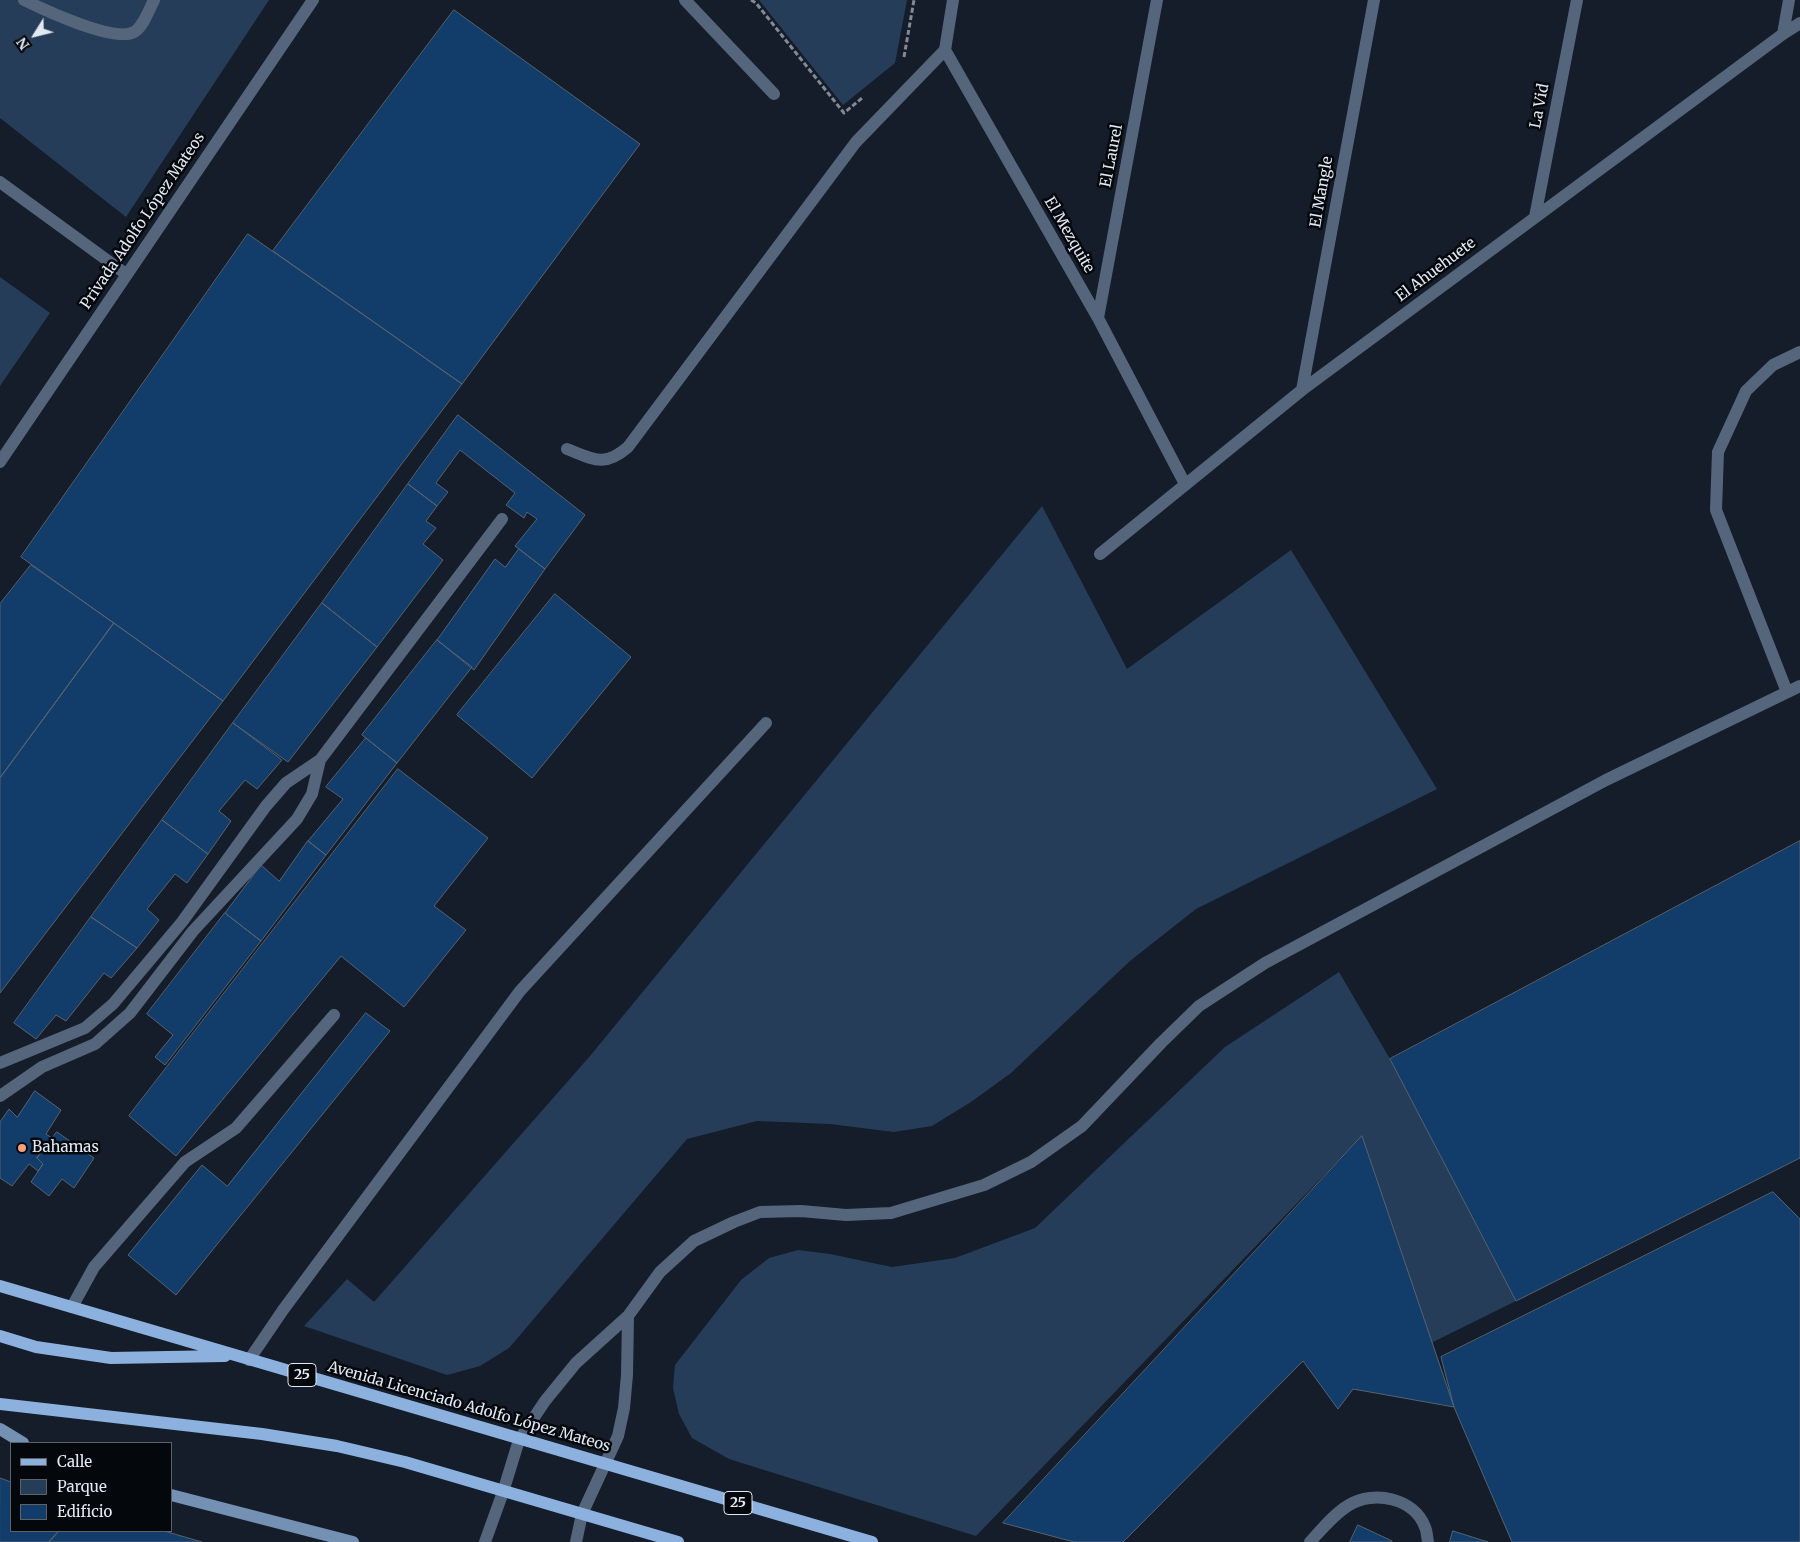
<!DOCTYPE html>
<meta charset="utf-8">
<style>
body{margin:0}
#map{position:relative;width:1800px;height:1542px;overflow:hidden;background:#141d29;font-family:Merriweather,serif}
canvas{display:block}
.legend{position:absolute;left:10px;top:1442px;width:162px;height:90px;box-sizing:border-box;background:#04070c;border:1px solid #5d6168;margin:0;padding:6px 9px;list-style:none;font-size:15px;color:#e2e9f2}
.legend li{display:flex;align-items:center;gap:10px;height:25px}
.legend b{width:25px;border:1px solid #5d6168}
.north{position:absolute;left:10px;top:10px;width:50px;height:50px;-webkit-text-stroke:4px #04070c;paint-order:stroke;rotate:234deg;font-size:14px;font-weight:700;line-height:20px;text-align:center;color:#e2e9f2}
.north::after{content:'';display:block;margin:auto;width:18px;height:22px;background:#e2e9f2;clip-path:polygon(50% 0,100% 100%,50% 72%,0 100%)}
</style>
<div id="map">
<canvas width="1800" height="1542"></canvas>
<ul class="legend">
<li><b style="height:6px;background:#8cb1df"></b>Calle</li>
<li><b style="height:14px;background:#263d59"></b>Parque</li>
<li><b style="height:14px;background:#123c69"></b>Edificio</li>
</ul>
<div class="north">N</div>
</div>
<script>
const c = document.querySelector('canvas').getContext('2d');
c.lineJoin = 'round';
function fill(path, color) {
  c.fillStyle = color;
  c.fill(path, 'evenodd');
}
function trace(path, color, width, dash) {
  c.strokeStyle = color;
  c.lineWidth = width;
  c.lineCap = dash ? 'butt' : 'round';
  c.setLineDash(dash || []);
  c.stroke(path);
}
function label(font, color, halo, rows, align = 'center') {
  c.font = font + ' Merriweather,serif';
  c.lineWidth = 5;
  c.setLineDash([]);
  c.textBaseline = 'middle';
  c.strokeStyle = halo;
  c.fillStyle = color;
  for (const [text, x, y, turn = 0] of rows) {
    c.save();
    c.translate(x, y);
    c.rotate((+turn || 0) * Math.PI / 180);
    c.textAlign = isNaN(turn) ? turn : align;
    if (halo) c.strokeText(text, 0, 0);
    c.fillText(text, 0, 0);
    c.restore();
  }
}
fill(new Path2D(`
 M0 0H269L126 217 0 118Z
 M759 0H907L895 63 843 105Z
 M0 277 50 313 0 386Z
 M1042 506 1127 669 1291 550 1437 789 1196 909 1130 961 1011 1073 971 1102 932 1126 894 1132 830 1124 757 1121 687 1139 509 1348 480 1366 447 1375 304 1326 347 1279 374 1302 590 1056Z
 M1339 972 1390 1059 1516 1301 1431 1343 1362 1136 976 1536 729 1459 692 1438 679 1414 673 1388 675 1365 741 1280 769 1258 798 1250 830 1254 892 1267 955 1258 1035 1228 1225 1047Z`), '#263d59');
const building = new Path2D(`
 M454 10 640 144 462 384 273 251Z
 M248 234 462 384 223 701 21 557Z
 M458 415 585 515 545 569 515 546 537 519 527 512 524 518 506 505 515 493 460 450 436 483 448 492 437 506 408 484Z
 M408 484 437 506 426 521 436 528 423 544 443 560 377 647 322 603Z
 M519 549 545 569 474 670 437 640 495 559 505 567Z
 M31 565 114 623 0 778V604Z
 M555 594 631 657 532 778 457 715Z
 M322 603 377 647 288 762 233 723Z
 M114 623 223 701 0 993V778Z
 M437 640 472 667 397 763 362 735Z
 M233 723 282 760 257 789 245 780 219 811 231 821 208 854 162 820Z
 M366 738 397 763 326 855 308 841 343 799 326 787Z
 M398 769 488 838 434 906 466 930 404 1007 341 956 176 1156 129 1116Z
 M162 820 208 854 187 883 175 874 147 909 159 920 137 948 91 917Z
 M308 841 326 855 261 941 225 913 261 865 279 881Z
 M1800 841V1158L1516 1301 1390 1059Z
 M225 913 261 941 165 1065 155 1057 173 1035 147 1014Z
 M91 917 137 948 111 978 104 973 66 1021 56 1015 36 1039 14 1023Z
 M366 1013 390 1031 176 1295 128 1255 202 1165 227 1186Z
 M35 1091 61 1110 46 1134 52 1138 37 1158 43 1164 38 1171 29 1164 12 1186 0 1178V1122L9 1109 17 1117Z
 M57 1132 94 1158 74 1188 62 1179 49 1196 31 1182 43 1164 37 1158Z
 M1362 1136 1454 1407 1353 1389 1338 1409 1303 1361 1123 1542H1074L1003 1523Z
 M1773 1192 1800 1219V1542H1512L1454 1407 1441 1357Z
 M0 1478 11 1482V1531H59L49 1542H0Z
 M1358 1525 1392 1541V1542H1350Z
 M59 1531H164L202 1542H49Z
 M1453 1531 1488 1542H1450Z`);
fill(building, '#123c69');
trace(building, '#576371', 1);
trace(new Path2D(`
 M751 0 756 3 844 113 862 98
 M904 57 914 0`), '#838a95', 3, [5, 2.5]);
trace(new Path2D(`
 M24 0C44 10 115 43 134 32 143 27 149 10 154 0
 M685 0 774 94
 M0 182 126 274
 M567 449C593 459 604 468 628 447L856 142 945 50
 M1787 692 1716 510 1718 452 1746 391 1773 365 1800 352
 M0 1063 85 1028 113 1004 182 922 266 806 286 783 320 760 502 519
 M0 1096 42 1067 95 1044 130 1013 193 931 297 819 312 794 320 760
 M72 1307 94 1267 185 1162 236 1128 334 1015
 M249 1360 283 1310 520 991 766 723
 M485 1542 503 1492 519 1440 545 1401 576 1363 628 1316 660 1272 694 1241 734 1222 760 1212 801 1211 846 1215 891 1213 984 1185 1031 1162 1082 1126 1161 1043 1199 1006 1265 963 1606 780 1800 686
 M576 1542 582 1514 618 1436 624 1408 627 1375 628 1316
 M1310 1542C1322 1529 1334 1514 1349 1505 1374 1490 1414 1498 1425 1527 1427 1531 1427 1537 1428 1542`), '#55667c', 12);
trace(new Path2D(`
 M953 0 945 50 1098 318 1185 484
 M1783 34 1789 0
 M1535 217 1577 0
 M1098 318 1157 0
 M1302 390 1374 0
 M0 462 313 0
 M1100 554 1302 390 1783 34 1800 23`), '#55667c', 12);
trace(new Path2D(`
 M0 1429 23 1443
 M171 1495 353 1542`), '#7491b4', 12);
trace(new Path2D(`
 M0 1286 872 1542
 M0 1336 36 1347 111 1358 225 1356
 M0 1404 262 1434 337 1446 405 1462 678 1542`), '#8cb1df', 12);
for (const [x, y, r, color] of [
 [22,1148,5,"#f2a17e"]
]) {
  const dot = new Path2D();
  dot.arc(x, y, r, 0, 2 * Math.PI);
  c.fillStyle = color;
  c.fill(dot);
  trace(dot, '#04070c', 2);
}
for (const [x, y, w] of [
 [302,1375,28],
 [738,1503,28]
]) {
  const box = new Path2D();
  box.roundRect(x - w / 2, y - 11.5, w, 23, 4);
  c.fillStyle = '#04070c';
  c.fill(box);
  trace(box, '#e2e9f2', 1);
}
label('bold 14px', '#e2e9f2', null, [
 ["25",302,1375],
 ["25",738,1503]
]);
label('15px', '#e2e9f2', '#04070c', [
 ["La Vid",1540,106,-79],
 ["El Laurel",1112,156,-79],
 ["El Mangle",1322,192,-80],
 ["Privada Adolfo López Mateos",143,221,-56],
 ["El Mezquite",1069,235,60],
 ["El Ahuehuete",1436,270,-37],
 ["Avenida Licenciado Adolfo López Mateos",469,1407,16]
]);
label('15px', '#e2e9f2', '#04070c', [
 ["Bahamas",32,1148]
], 'left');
</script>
